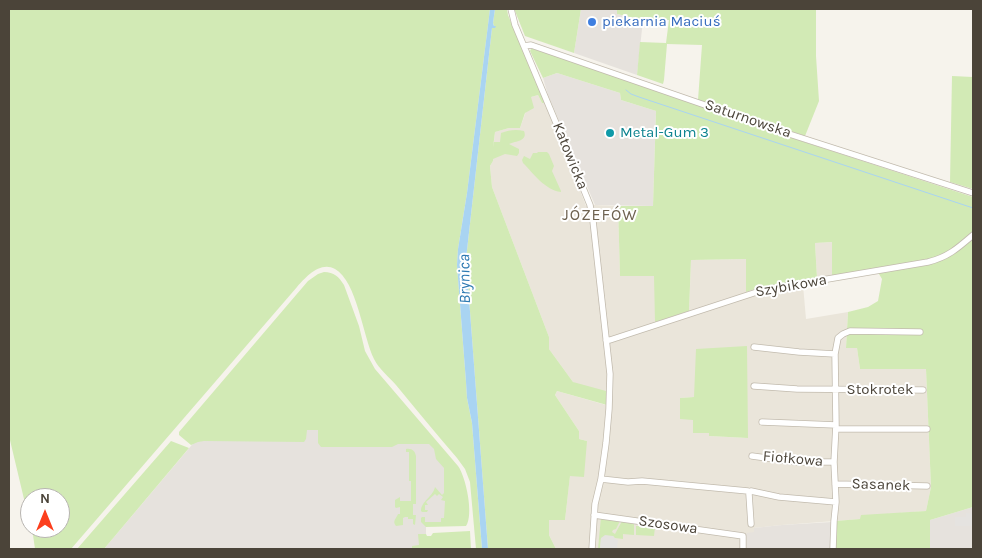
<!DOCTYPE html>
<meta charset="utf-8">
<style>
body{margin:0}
#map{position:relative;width:982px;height:558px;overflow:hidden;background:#f6f3ec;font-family:Karla,sans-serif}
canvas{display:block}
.frame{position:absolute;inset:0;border:10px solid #4b4439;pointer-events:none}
.north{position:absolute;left:20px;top:488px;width:50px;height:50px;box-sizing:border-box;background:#fff;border:1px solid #b7b4b0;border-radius:50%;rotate:0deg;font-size:14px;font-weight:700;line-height:20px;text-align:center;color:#4b4439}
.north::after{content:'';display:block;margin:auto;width:18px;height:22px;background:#fc3f1d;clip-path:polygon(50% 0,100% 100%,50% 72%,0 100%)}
</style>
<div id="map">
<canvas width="982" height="558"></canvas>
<div class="frame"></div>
<div class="north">N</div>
</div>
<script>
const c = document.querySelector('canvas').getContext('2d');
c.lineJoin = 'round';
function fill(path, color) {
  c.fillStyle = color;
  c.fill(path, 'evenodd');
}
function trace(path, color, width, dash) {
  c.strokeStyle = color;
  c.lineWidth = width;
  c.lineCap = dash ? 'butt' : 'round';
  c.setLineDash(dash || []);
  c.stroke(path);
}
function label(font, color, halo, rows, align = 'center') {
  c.font = font + ' Karla,sans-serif';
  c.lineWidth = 4;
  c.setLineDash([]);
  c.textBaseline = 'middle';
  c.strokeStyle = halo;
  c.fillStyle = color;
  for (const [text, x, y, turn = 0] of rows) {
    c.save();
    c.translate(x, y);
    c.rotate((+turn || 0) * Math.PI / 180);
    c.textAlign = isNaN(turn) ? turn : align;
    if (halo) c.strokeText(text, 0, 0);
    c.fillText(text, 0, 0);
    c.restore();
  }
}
fill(new Path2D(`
 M538 95 542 103H545L548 108 586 206 595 205 618 206 620 275 654 276 689 311 691 260 746 259V292L748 297 759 293 803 285 806 319 848 312 846 347 857 348 860 369H926L931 487 926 511 861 516V519L782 525 754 528V532L744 549H556L549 535V519L565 520 570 475 587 441 579 439V431L555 395 557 391 606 405 573 382 549 349V337L492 187 490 166 493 161V149L495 132 509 128H520L531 97ZM694 397 748 438 709 436V433H693V420L680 398Z
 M832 242V276L817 278 815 243Z`), '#eae5da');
fill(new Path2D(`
 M581 9H617V14L643 20 637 75 574 53Z
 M557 73 620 93 621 100 656 111 653 206 595 205 548 95 543 78Z
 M304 428 431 440 449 461 448 524H426V536H432V549H104L196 440Z
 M973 507V549H930V520Z
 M832 522V549H744V536L747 533 754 532V528L782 525Z`), '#e6e2dd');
fill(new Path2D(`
 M9 9H490L467 193 458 249 457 265 466 382 467 398 472 423 482 549H476L470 482 465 469 457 458C436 434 416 409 396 385 389 377 379 369 374 359 363 337 357 281 335 269 320 261 306 277 297 287L71 549H35L32 528H60V498H30V521L24 499 9 436Z
 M495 9H507L508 15 545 103H542L538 95 531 97 534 108 525 113 520 128H509L495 132 493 148 494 142H500L501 133C509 130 516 129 524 131 528 141 516 141 509 144L519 149V153L517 156 505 154 493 159V152V161L490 166 492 187 549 337V349L573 382 606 391 607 405 557 391 555 395 579 431V439L587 441 584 477 570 476 565 520H549V535L556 549H488L466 259 492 28H495L493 23Z
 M515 9H581L574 53 525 36 515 11Z
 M617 9H816V56L819 101 805 136 781 128 780 134 973 197V507L930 520V549H835V521L860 519 861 515 926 511 931 487 926 369H860L857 348H846L848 312 868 307 878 301 882 279 876 269 832 276V242L815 243 817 278 758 288 746 292V259L691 260 689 311 655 322 654 276H620L618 206H653L656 111 621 100 620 93 557 73 543 78 530 51 531 49H533L698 100 702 45 667 44 664 80 663 84 637 75 640 42 666 43 669 20H643L617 14Z
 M952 76 973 77V189L950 182Z
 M538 152H547L549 154 554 166 552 171 561 191V192C545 190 534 174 523 163L522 160 524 156 530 159 533 153H537Z
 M324 272C334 272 339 277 344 285L359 326 365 351 375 369 458 466C466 477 474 515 466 526L426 527 421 522V518L422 517H425V522H441V518H444L445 501 441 500 443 497 439 494 437 496 435 494 426 502 428 505H425V510H428L427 512H422L421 511C421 501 433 497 435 487L442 495 444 493V468L436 459 434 449 429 444H398L392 447H321L318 443V430H307L306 439 304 442 204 441 198 442 191 445 179 435V432L308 281 318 274Z
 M747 346 748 438 709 436V433H693V420L680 419V398L694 397 696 349Z
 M171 441 189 448 104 549H77Z
 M406 449C412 448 415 451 416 456V504H413V515H416L415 525 413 524V519H408V517H405L403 518V525L396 526C392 521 396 519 398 514H400V507L396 508 395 507V500L400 497V501H411V481H409V452H406Z
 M601 517 620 521 616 529 613 530 612 532 615 534 622 521 634 524V535L623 534V539L615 538 613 536 601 538 600 549H598Z
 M640 525 655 527 654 536 636 535V526H639Z
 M470 531 471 549H412V546L419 545 418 534H426L427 536H431L433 533Z`), '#d2eab5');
fill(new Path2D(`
 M966 513 973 514V526H955V517H966Z
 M605 535 613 536 615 539 618 540 617 549H600L601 538Z`), '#e5e3e0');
fill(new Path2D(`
 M490 9H495L493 23 494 26H496L495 28H492L466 259 488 549H482L472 423 467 398 466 382 457 265 458 249 467 193Z`), '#a9d4f2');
trace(new Path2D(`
 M626 90 631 94 639 97 973 208`), '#a9d4f2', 1);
const minor = new Path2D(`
 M511 9 515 25 577 173 590 205 593 221 610 374 609 409 606 443 601 479 595 504 592 549
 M524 46 531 45 783 132 973 193
 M606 340H610L763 290 928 262C948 257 958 248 973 235
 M754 347 799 352 835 354
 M754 386 797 389 923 390
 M762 422 836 425
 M836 429H927
 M752 456 796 462H834
 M601 479 628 482 642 481 748 491 749 494 751 524
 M835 484 927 486
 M751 491 779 497 836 502
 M594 515 743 536V549
 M833 549 834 521 836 502 834 462 836 425 835 354 838 338 843 334 850 331 920 332`);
trace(minor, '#c2bbae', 7);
trace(minor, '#fff', 5.5);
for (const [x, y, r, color] of [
 [592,22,5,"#3f7fe0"],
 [610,133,5,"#0f9aa8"]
]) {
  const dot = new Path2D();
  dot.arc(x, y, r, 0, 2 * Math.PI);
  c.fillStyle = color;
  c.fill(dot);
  trace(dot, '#fff', 2);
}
label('15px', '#366cbe', '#fff', [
 ["piekarnia Maciuś",602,22]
], 'left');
label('15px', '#4b4439', '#fff', [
 ["Saturnowska",748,119,19],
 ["Katowicka",570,156,68],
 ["Szybikowa",791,286,-10],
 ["Stokrotek",880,390],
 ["Fiołkowa",793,459,5],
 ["Sasanek",881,485,2],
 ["Szosowa",668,525,8]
]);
label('15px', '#0d838f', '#fff', [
 ["Metal-Gum 3",620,133]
], 'left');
c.letterSpacing = '1px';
label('16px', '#6e6250', '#fff', [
 ["JÓZEFÓW",600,215]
]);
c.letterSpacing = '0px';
label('italic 16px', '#2e7ab2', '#fff', [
 ["Brynica",465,279,-91]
]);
</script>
